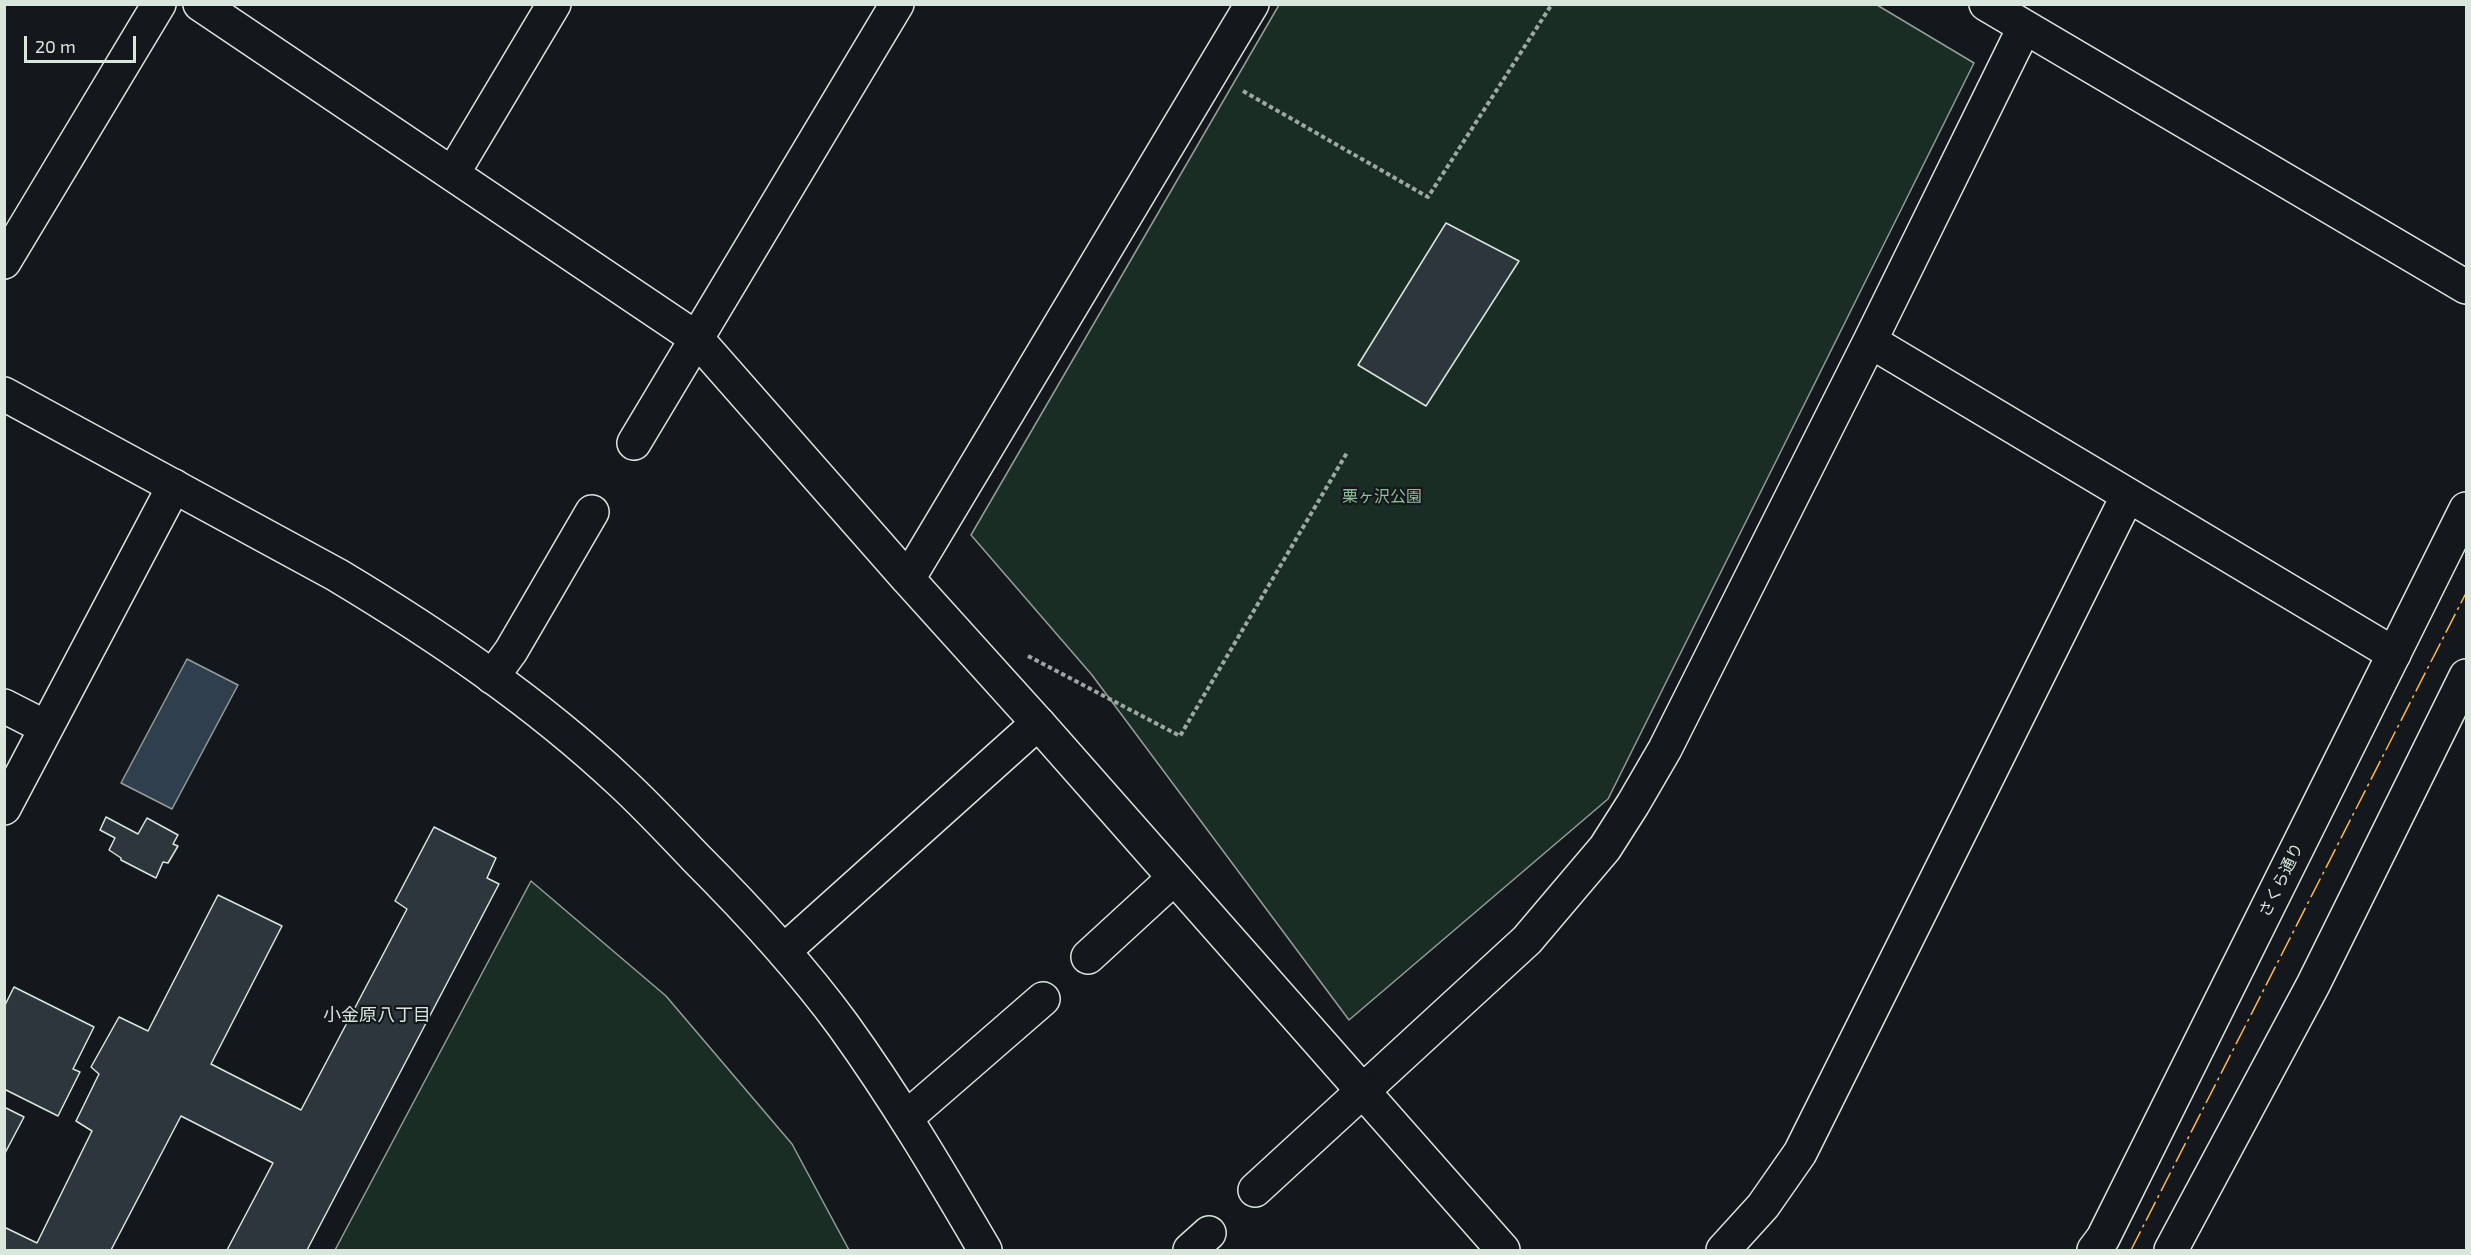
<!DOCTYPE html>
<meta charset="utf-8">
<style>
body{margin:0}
#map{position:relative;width:2471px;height:1255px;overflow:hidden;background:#14181c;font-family:"Exo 2",sans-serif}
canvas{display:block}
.frame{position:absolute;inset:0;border:6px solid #d8e6dc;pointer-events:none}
.scale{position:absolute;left:24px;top:36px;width:112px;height:27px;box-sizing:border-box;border:3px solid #d8e6dc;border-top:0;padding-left:8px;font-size:18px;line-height:21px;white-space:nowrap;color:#d8e6dc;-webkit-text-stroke:4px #14181c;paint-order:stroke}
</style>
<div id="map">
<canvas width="2471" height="1255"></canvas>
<div class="frame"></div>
<div class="scale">20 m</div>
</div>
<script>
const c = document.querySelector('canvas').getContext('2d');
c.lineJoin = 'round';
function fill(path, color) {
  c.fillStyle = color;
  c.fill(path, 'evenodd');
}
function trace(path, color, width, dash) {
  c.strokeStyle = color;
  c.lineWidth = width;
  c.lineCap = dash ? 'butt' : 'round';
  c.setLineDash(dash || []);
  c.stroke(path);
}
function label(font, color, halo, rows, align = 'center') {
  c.font = font + ' "Exo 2","Noto Sans JP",sans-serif';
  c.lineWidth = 4.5;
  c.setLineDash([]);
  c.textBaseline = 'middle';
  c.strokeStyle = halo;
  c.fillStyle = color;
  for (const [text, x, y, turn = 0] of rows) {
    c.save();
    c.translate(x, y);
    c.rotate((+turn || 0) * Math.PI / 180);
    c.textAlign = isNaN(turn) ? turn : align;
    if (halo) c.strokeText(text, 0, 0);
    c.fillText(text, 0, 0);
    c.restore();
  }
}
const green = new Path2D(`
 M1279 5H1877L1974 63 1608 799 1349 1020 1092 675 971 535Z
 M531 881 666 996 792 1144 849 1250H335Z`);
fill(green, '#1a2d24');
trace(green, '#939e99', 1.5);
const water = new Path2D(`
 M187 659 238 685 172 809 121 783Z`);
fill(water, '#2f3f4d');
trace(water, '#939e99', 1.5);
const building = new Path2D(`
 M1446 223 1519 261 1426 406 1358 365Z
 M106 817 138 834 147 818 178 835 173 844 178 846 168 863 163 862 156 878 121 860V858L109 850 115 838 100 830Z
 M434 827 496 858 487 878 499 884 307 1250H227L273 1163 181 1116 111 1250H4V1227L37 1243 92 1131 76 1121 99 1074 91 1067 119 1017 148 1031 218 895 282 926 211 1064 301 1110 407 909 395 901Z
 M14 987 94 1027 73 1069 80 1072 58 1116 4 1089V1007Z
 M4 1107 24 1117 4 1155Z`);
fill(building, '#2c363c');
trace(building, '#d8e6dc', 1.5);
const street = new Path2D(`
 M200 4 696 338 908 579
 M453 173 554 4
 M4 262 159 4
 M1870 341 2394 654
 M634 443 897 4
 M492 677 511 651 592 512
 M4 706 45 727
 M4 808 174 486
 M784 951 1038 723 908 579 1252 4
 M1088 957 1174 878
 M906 1118 1043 999
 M1255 1190 1527 940 1605 848 1633 804 1665 749 1870 341 2024 28
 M1190 1250 1209 1233
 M1723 1250 1763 1206 1800 1153 2128 495`);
const secondary = new Path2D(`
 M1986 4 2466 287
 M4 394 337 575C437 635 536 702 621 782 647 806 671 832 695 857 747 909 799 965 843 1025 895 1097 940 1173 985 1250
 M1038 723 1503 1250
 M2094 1250 2103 1238 2466 509
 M2171 1250 2313 985 2466 676`);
trace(street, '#d8e6dc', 36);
trace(secondary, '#d8e6dc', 36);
trace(new Path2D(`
 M1243 91 1428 197 1552 4
 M1028 656 1180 736 1348 451`), '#9da8a2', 4, [4.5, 3]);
trace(street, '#14181c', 33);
trace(secondary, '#14181c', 33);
trace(new Path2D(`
 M2131 1250 2466 593`), '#ffb74d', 1.5, [21, 4.5, 3, 4.5]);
label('16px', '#8ac095', '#14181c', [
 ["栗ヶ沢公園",1382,497]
]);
label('16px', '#d8e6dc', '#14181c', [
 ["さくら通り",2281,880,-64]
]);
label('18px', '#d8e6dc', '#14181c', [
 ["小金原八丁目",377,1015]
]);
</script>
